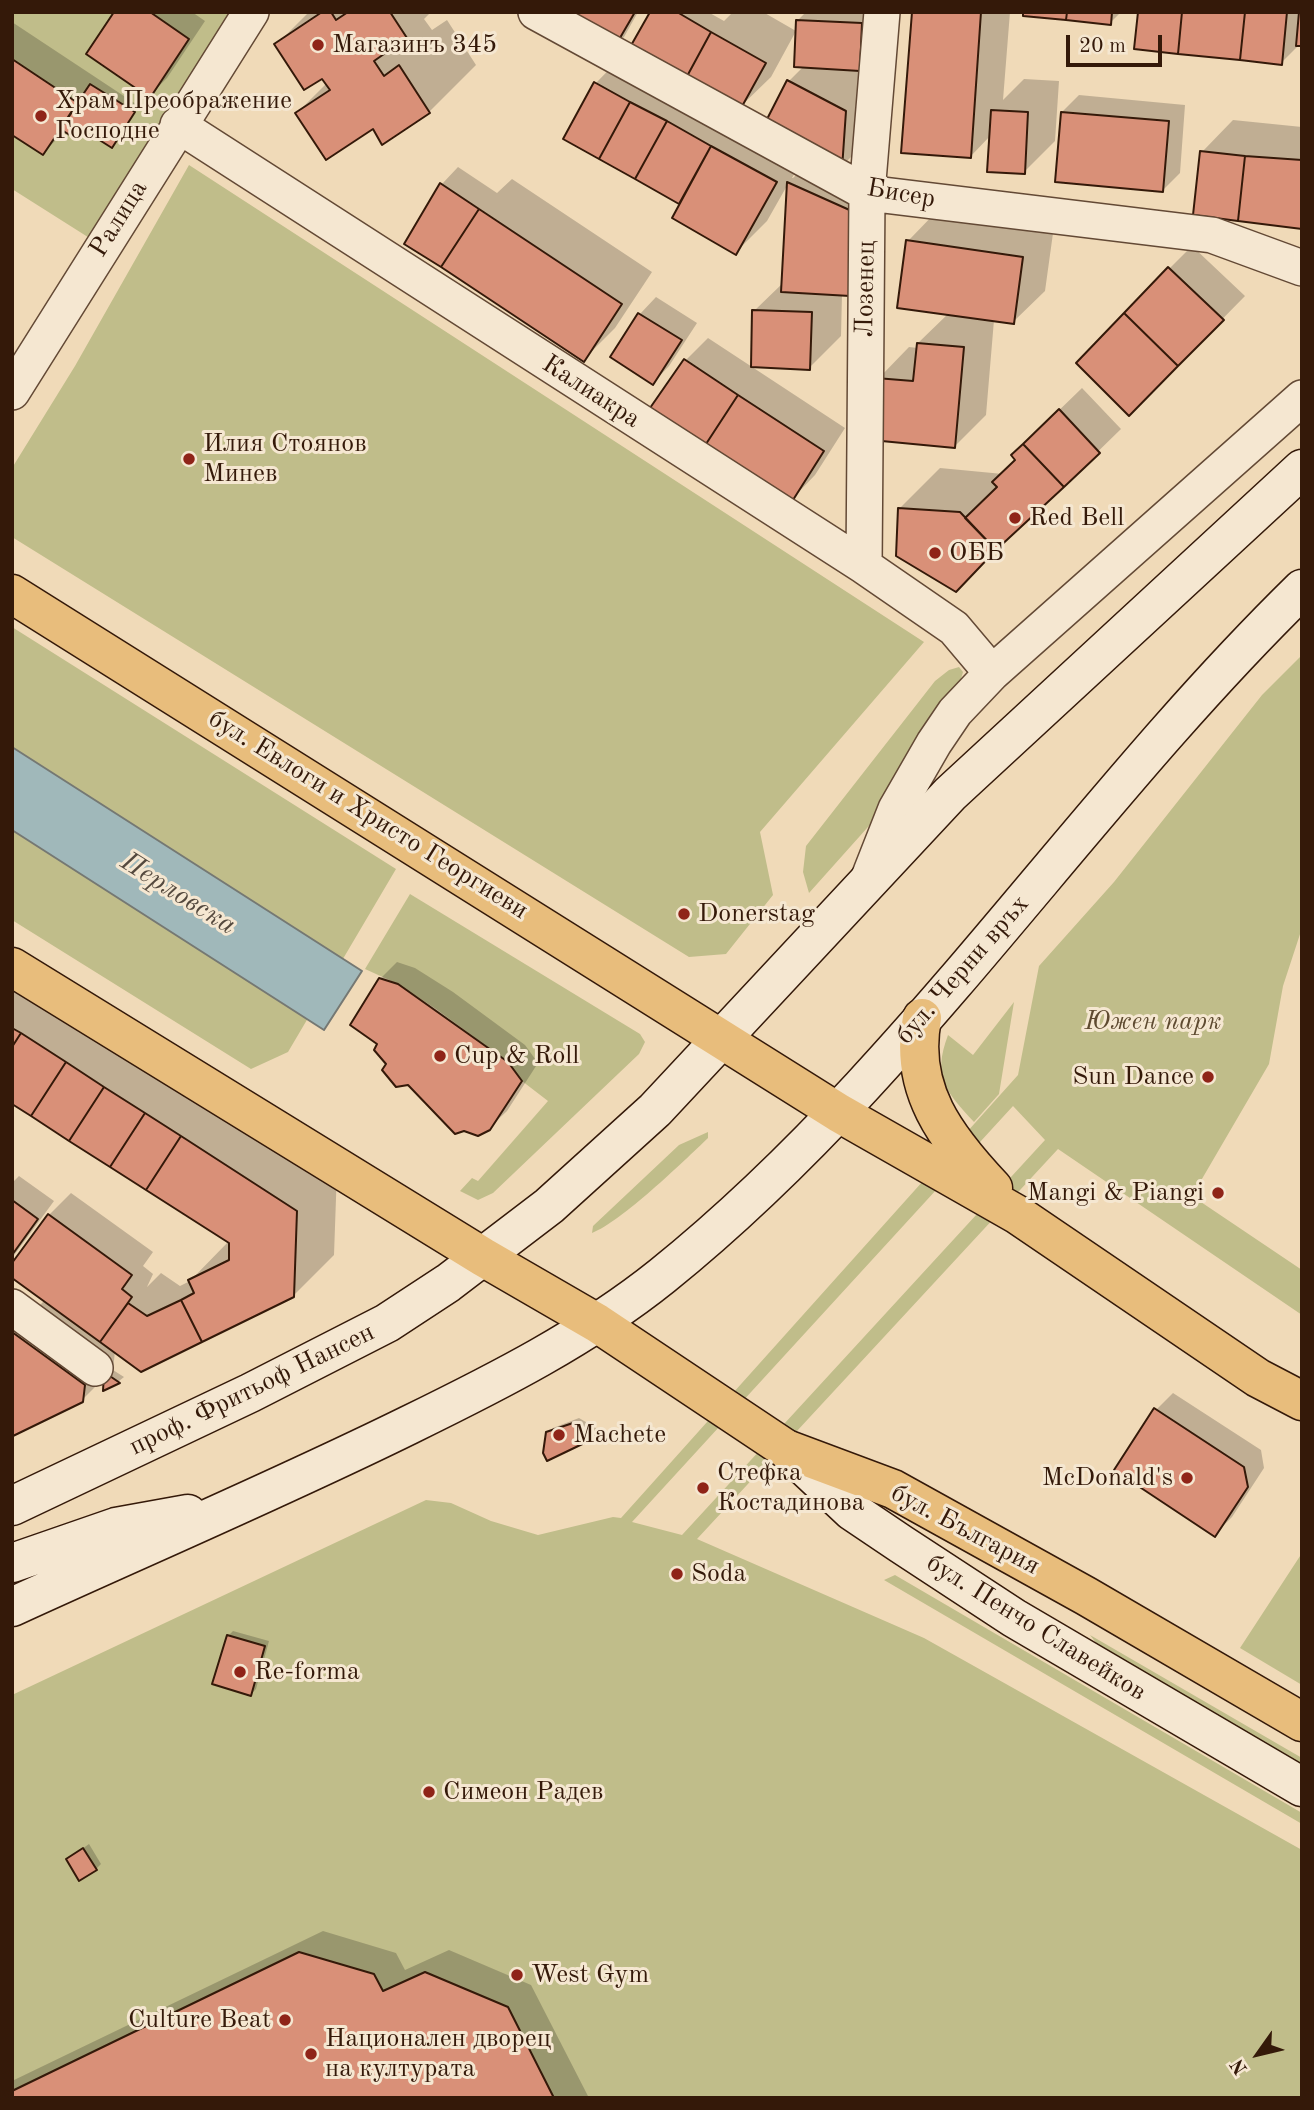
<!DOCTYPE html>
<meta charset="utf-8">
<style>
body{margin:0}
#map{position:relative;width:1314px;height:2110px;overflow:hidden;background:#f0dab8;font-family:"Old Standard TT",serif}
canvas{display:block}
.frame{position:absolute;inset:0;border:14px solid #341909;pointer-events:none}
.north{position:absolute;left:1223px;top:2019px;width:70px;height:70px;-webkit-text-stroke:5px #f5e7d1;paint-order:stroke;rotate:236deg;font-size:19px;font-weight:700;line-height:28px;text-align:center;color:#341909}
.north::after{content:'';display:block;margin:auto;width:24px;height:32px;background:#341909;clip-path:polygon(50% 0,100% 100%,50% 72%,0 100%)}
.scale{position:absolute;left:1066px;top:35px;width:96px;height:32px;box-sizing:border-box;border:4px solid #341909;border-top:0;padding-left:9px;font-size:21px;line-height:24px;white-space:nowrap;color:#341909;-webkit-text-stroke:5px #f5e7d1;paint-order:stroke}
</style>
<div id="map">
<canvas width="1314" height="2110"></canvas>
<div class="frame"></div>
<div class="north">N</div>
<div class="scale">20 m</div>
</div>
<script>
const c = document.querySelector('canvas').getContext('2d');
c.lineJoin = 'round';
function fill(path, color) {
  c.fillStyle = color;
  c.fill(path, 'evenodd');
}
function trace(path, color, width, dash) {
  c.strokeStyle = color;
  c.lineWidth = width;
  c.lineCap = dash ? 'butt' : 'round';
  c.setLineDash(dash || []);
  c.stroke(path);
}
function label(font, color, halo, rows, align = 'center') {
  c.font = font + ' "Old Standard TT",serif';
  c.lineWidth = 6;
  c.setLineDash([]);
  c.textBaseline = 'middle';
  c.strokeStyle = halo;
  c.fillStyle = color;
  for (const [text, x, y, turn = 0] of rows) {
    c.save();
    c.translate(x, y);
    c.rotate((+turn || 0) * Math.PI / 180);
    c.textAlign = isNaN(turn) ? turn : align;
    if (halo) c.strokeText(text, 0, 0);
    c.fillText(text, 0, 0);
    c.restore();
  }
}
fill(new Path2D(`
 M12 12H234L91 239 12 189Z
 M189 165 924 642 760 832 773 895 726 954 689 957 12 537V468L75 366Z
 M12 627 396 869 288 1052 251 1069 12 920Z
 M1302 655V928L1283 986 1269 1064 1192 1196 1302 1270V1315L1058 1149 697 1539 924 1638 1302 1850V2098H12V1695L426 1500 451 1503 491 1521 538 1535 613 1517 621 1518 1018 1075 1039 966 1114 882 1262 695ZM1013 1106 1045 1140 682 1535 632 1522Z
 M959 667 963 672 960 682 876 818 809 893 803 872 806 846 935 681 949 670Z
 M410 894 640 1034 645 1042 639 1054 493 1193 478 1200 460 1191 472 1178 478 1181 548 1101 522 1081 508 1062 436 1009 398 984 365 969Z
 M1014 1002 999 1094 974 1122C946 1091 932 1078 948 1035L973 1055Z
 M708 1132V1138C684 1161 621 1222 592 1233L593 1226 679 1145Z
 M1302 1553V1685L1240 1648Z
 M895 1575 1302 1813V1824L884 1580Z
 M1090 1635 1302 1758V1777L1100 1648Z`), '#c0bd8a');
const water = new Path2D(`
 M12 747 362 971 324 1030 12 830Z`);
fill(water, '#a0b8ba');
trace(water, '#757873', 2);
fill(new Path2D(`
 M116 12H192L205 21 167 78 150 95Z
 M309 12H431L424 19 432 30 447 20 476 65 429 112 373 127 297 113 327 83 322 76 276 45Z
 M563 12H638L624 37 613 48Z
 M652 12H708L724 21 733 12H763L796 31 771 77 739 108Z
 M806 12H892L876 79 872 136 845 163 885 181 842 294 841 336 809 368 754 311 784 282 788 184 767 221 736 252 682 203 565 139 596 83 627 51 765 127 789 81 804 66 797 21ZM808 149 817 154 793 178H792Z
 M913 12H1010L1003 100 1024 79 1059 81 1055 141 1024 172 991 135 970 157Z
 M1025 12H1121L1110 23Z
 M1140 12H1302L1300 44 1281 63Z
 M12 22 139 106 112 146 80 126 72 135 65 131 43 153 12 132Z
 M1079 95 1185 105 1180 173 1163 190 1062 112Z
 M1233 120 1302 127V227L1202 152Z
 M458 167 497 193 512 179 652 272 615 328 584 359 406 243 442 184Z
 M939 209 1054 226 1045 291 1013 322 994 320 986 415 955 446 878 379 909 347 918 348V343L949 313 908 241Z
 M1192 246 1245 296 1129 414 1169 269Z
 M656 297 697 323 669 366 653 383 612 357 640 314Z
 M708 338 845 428 815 475 793 498 685 361Z
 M1082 388 1121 429 956 590 899 509 940 468 1003 474 1017 459 1013 455Z
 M397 962 415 968 453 992 525 1045 538 1063 507 1111 489 1128 388 1064 379 1043 380 979Z
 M12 976 337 1170 334 1255 293 1296 115 1351 113 1370 124 1377 119 1381 105 1388 106 1376 82 1400 12 1435V1294L35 1310 45 1300 49 1215 71 1193 153 1252 143 1266 153 1274 147 1287 161 1273 180 1286 190 1281 229 1241 12 1101Z
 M19 1176 54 1201 12 1258V1183Z
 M1173 1393 1261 1450 1264 1468 1232 1517 1215 1534 1156 1410Z
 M579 1418 601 1431 548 1459V1433L553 1428Z
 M233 1631 269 1641 256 1689 251 1694 228 1636Z
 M89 1844 101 1864 96 1869 68 1859Z
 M323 1931 396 1953 405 1970 449 1950 531 1985 589 2098H12V2081Z`), '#0003');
const building = new Path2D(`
 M114 12H150L189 39 150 98 86 54Z
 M322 12H331L336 20 348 12H390L407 38 374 61 384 76 399 65 430 113 382 145 373 129 326 160 295 113 330 90 322 79 304 90 274 44Z
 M561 12H635L613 50Z
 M650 12H677L711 32 685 80 629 49Z
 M912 12H981L971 158 901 153Z
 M1023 12H1067L1066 20 1023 16Z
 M1067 12H1112L1111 25 1066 20Z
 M1138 12H1182L1178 54 1134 49Z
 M1182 12H1245L1240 60 1178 54Z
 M1245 12H1287L1282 65 1240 60Z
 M1299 12H1302V46H1296Z
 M796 20 862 23 860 71 794 67Z
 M711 32 766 63 740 110 685 80Z
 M12 59 78 103 43 155 12 135Z
 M787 80 846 111 842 169 763 127Z
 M594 82 630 102 599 159 563 139Z
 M90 84 135 112 112 148 79 127 73 137 60 129Z
 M630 102 667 121 635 179 599 159Z
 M991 110 1028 112 1025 174 987 172Z
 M1061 112 1169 121 1163 192 1055 182Z
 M667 121 711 146 679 204 635 179Z
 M711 146 777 182 736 255 672 218Z
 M1200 151 1245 156 1238 221 1193 215Z
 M1245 156 1302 160V229L1238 221Z
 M787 182 854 212 850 296 781 292Z
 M440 183 479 209 441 267 404 244Z
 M479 209 622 304 584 362 441 267Z
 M906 240 1023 257 1014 324 897 308Z
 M1168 267 1224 320 1178 366 1124 313Z
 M752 310 812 312 810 370 751 367Z
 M638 313 682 340 653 385 610 357Z
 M1124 313 1178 366 1129 416 1076 363Z
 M917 343 964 347 955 448 871 440 876 378 913 381Z
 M684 359 738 395 706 444 650 408Z
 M738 395 824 451 793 500 706 444Z
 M1059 409 1100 453 1064 487 1023 444Z
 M1023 444 1064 487 996 550 965 518 997 487 992 482 1015 460 1011 455Z
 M898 508 960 512 996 550 956 592 896 556Z
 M379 978 398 984 508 1062 522 1081 490 1130 478 1136 464 1131 455 1134 408 1085 396 1087 382 1070 386 1064 374 1050 377 1044 350 1025Z
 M12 1028 21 1033 12 1047Z
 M21 1033 66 1062 31 1116 12 1104V1047Z
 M66 1062 104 1087 69 1141 31 1116Z
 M104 1087 145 1113 110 1167 69 1141Z
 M145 1113 181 1136 146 1190 110 1167Z
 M181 1136 297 1211 294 1297 202 1342 181 1300 194 1293 188 1280 229 1260V1243L146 1190Z
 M12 1200 38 1219 12 1255Z
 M48 1214 132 1275 122 1289 132 1297 100 1342 12 1278V1263Z
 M181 1300 202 1342 141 1372 100 1342 128 1303 147 1316Z
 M12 1332 85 1385 83 1402 13 1436Z
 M104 1372 120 1383 103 1391Z
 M1154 1408 1244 1467 1248 1487 1215 1537 1114 1470Z
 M573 1423 597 1437 547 1461 543 1453 546 1432Z
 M227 1635 265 1646 251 1696 212 1684Z
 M83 1848 97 1870 79 1881 66 1859Z
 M299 1952 374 1974 383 1991 425 1972 508 2007 554 2098H12V2091Z`);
fill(building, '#d99078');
trace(building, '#341909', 2);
const street = new Path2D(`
 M536 12 867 193 1212 235 1302 268
 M178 125 864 566 954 628 992 673
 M12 392 251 12
 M864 566 867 193 882 12
 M868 880 896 809 934 743 955 712 992 673 1302 398
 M12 1307 95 1368`);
const secondary = new Path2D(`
 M786 1449 852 1511 901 1544 1014 1618 1302 1787
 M12 1506 250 1393 387 1323 448 1283 549 1206 655 1110 950 794 1302 469
 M12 1563 116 1527 188 1514
 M12 1607C145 1546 279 1489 409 1425 497 1382 586 1337 662 1276 907 1079 1078 808 1302 589`);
const primary = new Path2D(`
 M12 594 839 1113 1018 1215 1258 1378 1302 1401
 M12 967 483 1257 597 1323 786 1449 893 1489 1086 1596 1302 1722
 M922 1018C908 1089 946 1138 993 1188`);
trace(street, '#634935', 38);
trace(secondary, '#341909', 41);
trace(primary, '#341909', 41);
trace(street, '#f5e7d1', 35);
trace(secondary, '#f5e7d1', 38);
trace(primary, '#e8bd7c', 38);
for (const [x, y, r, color] of [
 [318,45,7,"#8f2418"],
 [41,116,7,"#8f2418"],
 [189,459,7,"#8f2418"],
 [1015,518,7,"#8f2418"],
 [935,553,7,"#8f2418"],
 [684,914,7,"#8f2418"],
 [440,1056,7,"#8f2418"],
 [1208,1077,7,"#8f2418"],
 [1218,1193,7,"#8f2418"],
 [559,1435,7,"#8f2418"],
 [1187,1478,7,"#8f2418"],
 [703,1488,7,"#8f2418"],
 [677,1574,7,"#8f2418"],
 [240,1672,7,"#8f2418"],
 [429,1792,7,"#8f2418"],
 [517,1975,7,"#8f2418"],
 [285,2020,7,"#8f2418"],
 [311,2054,7,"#8f2418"]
]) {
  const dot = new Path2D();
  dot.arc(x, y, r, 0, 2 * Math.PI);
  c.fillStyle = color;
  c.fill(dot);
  trace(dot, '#f5e7d1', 2.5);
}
label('26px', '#341909', '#f5e7d1', [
 ["Магазинъ 345",332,45],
 ["Храм Преображение",55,101],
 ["Господне",55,131],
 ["Илия Стоянов",203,444],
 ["Минев",203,474],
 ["Red Bell",1029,518],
 ["ОББ",949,553],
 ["Donerstag",698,914],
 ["Cup & Roll",454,1056],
 ["Sun Dance",1194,1077,"right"],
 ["Mangi & Piangi",1204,1193,"right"],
 ["Machete",573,1435],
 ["Стефка",717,1473],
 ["Костадинова",717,1503],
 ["McDonald's",1173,1478,"right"],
 ["Soda",691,1574],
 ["Re-forma",254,1672],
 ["Симеон Радев",443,1792],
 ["West Gym",531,1975],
 ["Culture Beat",271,2020,"right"],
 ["Национален дворец",325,2039],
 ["на културата",325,2069]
], 'left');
label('26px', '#341909', '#f5e7d1', [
 ["Бисер",901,194,10],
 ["Ралица",119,219,-58],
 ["Лозенец",866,289,-89],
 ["Калиакра",591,392,33],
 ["бул. Евлоги и Христо Георгиеви",368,815,32],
 ["бул. Черни връх",963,970,-49],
 ["проф. Фритьоф Нансен",252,1390,-26],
 ["бул. България",965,1530,28],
 ["бул. Пенчо Славейков",1036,1628,32]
]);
label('italic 26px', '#5e4a30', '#f5e7d1', [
 ["Южен парк",1153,1022]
]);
label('italic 28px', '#54493e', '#f5e7d1', [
 ["Перловска",178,894,32]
]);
</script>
